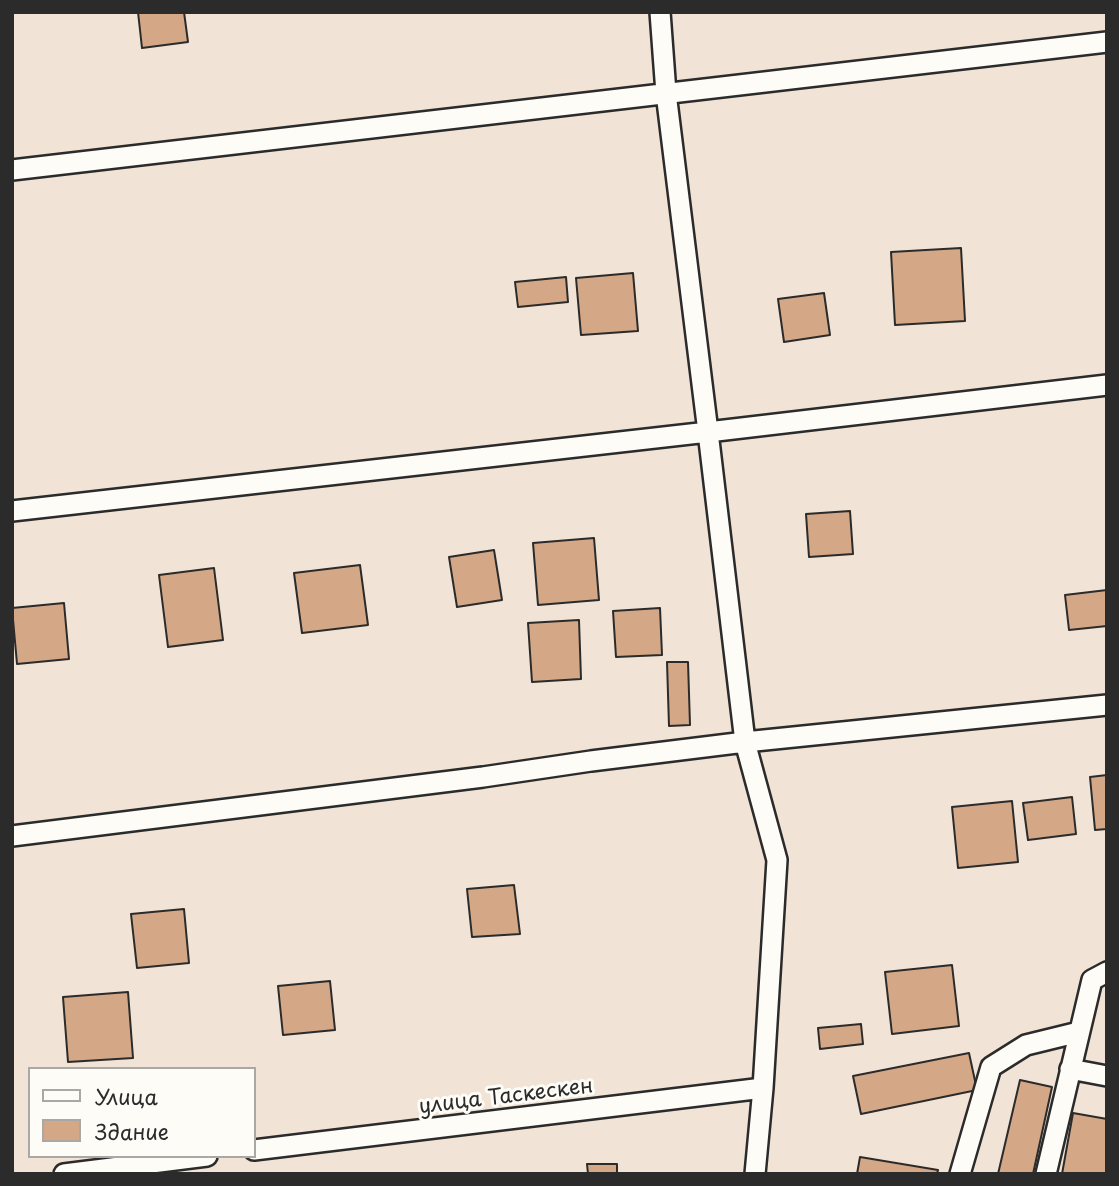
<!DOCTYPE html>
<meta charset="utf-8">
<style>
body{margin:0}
#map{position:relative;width:1119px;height:1186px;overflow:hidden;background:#f1e3d5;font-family:"Playpen Sans",sans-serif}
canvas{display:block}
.frame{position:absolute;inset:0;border:14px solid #2b2b2b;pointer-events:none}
.legend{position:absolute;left:28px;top:1067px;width:228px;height:91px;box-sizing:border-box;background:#fdfcf7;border:2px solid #a9a8a5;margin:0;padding:9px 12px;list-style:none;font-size:21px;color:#2b2b2b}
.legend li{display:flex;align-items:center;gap:14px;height:35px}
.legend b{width:35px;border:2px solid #a9a8a5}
</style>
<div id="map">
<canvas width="1119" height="1186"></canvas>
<div class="frame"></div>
<ul class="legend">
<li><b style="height:9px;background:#fdfcf7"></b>Улица</li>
<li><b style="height:19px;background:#d4a886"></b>Здание</li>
</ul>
</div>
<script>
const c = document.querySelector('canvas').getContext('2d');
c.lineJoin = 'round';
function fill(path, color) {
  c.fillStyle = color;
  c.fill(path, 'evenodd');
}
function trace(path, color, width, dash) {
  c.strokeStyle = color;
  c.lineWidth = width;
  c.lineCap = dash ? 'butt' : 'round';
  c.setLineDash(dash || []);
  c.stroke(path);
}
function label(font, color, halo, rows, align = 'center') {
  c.font = font + ' "Playpen Sans",sans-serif';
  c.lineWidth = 6;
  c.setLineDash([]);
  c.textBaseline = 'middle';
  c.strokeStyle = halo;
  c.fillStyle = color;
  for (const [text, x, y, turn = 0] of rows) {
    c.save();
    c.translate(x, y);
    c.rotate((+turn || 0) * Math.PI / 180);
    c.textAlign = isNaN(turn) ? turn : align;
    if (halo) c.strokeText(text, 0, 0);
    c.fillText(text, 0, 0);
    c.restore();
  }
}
const building = new Path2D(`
 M138 12H184L188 42 142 48Z
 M961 248 965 321 895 325 891 252Z
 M633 273 638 331 581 335 576 278Z
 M566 277 568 302 518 307 515 282Z
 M824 293 830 335 784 342 778 299Z
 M850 511 853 554 809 557 806 514Z
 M594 538 599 600 538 605 533 543Z
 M494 550 502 600 457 607 449 557Z
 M360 565 368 625 302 633 294 573Z
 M214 568 223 640 168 647 159 575Z
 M1107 590V626L1069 630 1065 595Z
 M64 603 69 659 17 664 12 608Z
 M660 608 662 655 616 657 613 611Z
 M579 620 581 679 532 682 528 623Z
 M667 662H688L690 725 669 726Z
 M1107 775V829L1095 830 1090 777Z
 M1072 797 1076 834 1028 840 1023 803Z
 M1012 801 1018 862 958 868 952 807Z
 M514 885 520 934 472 937 467 889Z
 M184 909 189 963 137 968 131 914Z
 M952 965 959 1026 892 1034 885 972Z
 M330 981 335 1030 283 1035 278 986Z
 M128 992 133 1058 68 1062 63 997Z
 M861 1024 863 1044 820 1049 818 1028Z
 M969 1053 977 1090 861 1114 853 1076Z
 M1020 1080 1052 1087 1033 1174H998Z
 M1073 1113 1107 1119V1174H1062Z
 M860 1157 938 1170 937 1174H857Z
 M587 1164H617V1174H588Z`);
fill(building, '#d4a886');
trace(building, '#2b2b2b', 2);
const minor = new Path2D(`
 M12 170 1107 42
 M12 511 708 432 666 93 660 12
 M12 836 483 777 591 761 745 742 1107 705
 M1070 1069 1107 1076
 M254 1150 763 1088
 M64 1174 207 1156
 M755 1174 763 1088 777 860 745 742 708 432 1107 385
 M960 1174 991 1067 1026 1045 1079 1032
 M1046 1174 1092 980 1107 972`);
trace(minor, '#2b2b2b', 24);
trace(minor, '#fdfcf7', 19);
label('21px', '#2b2b2b', '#fdfcf7', [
 ["улица Таскескен",506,1097,-7]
]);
</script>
